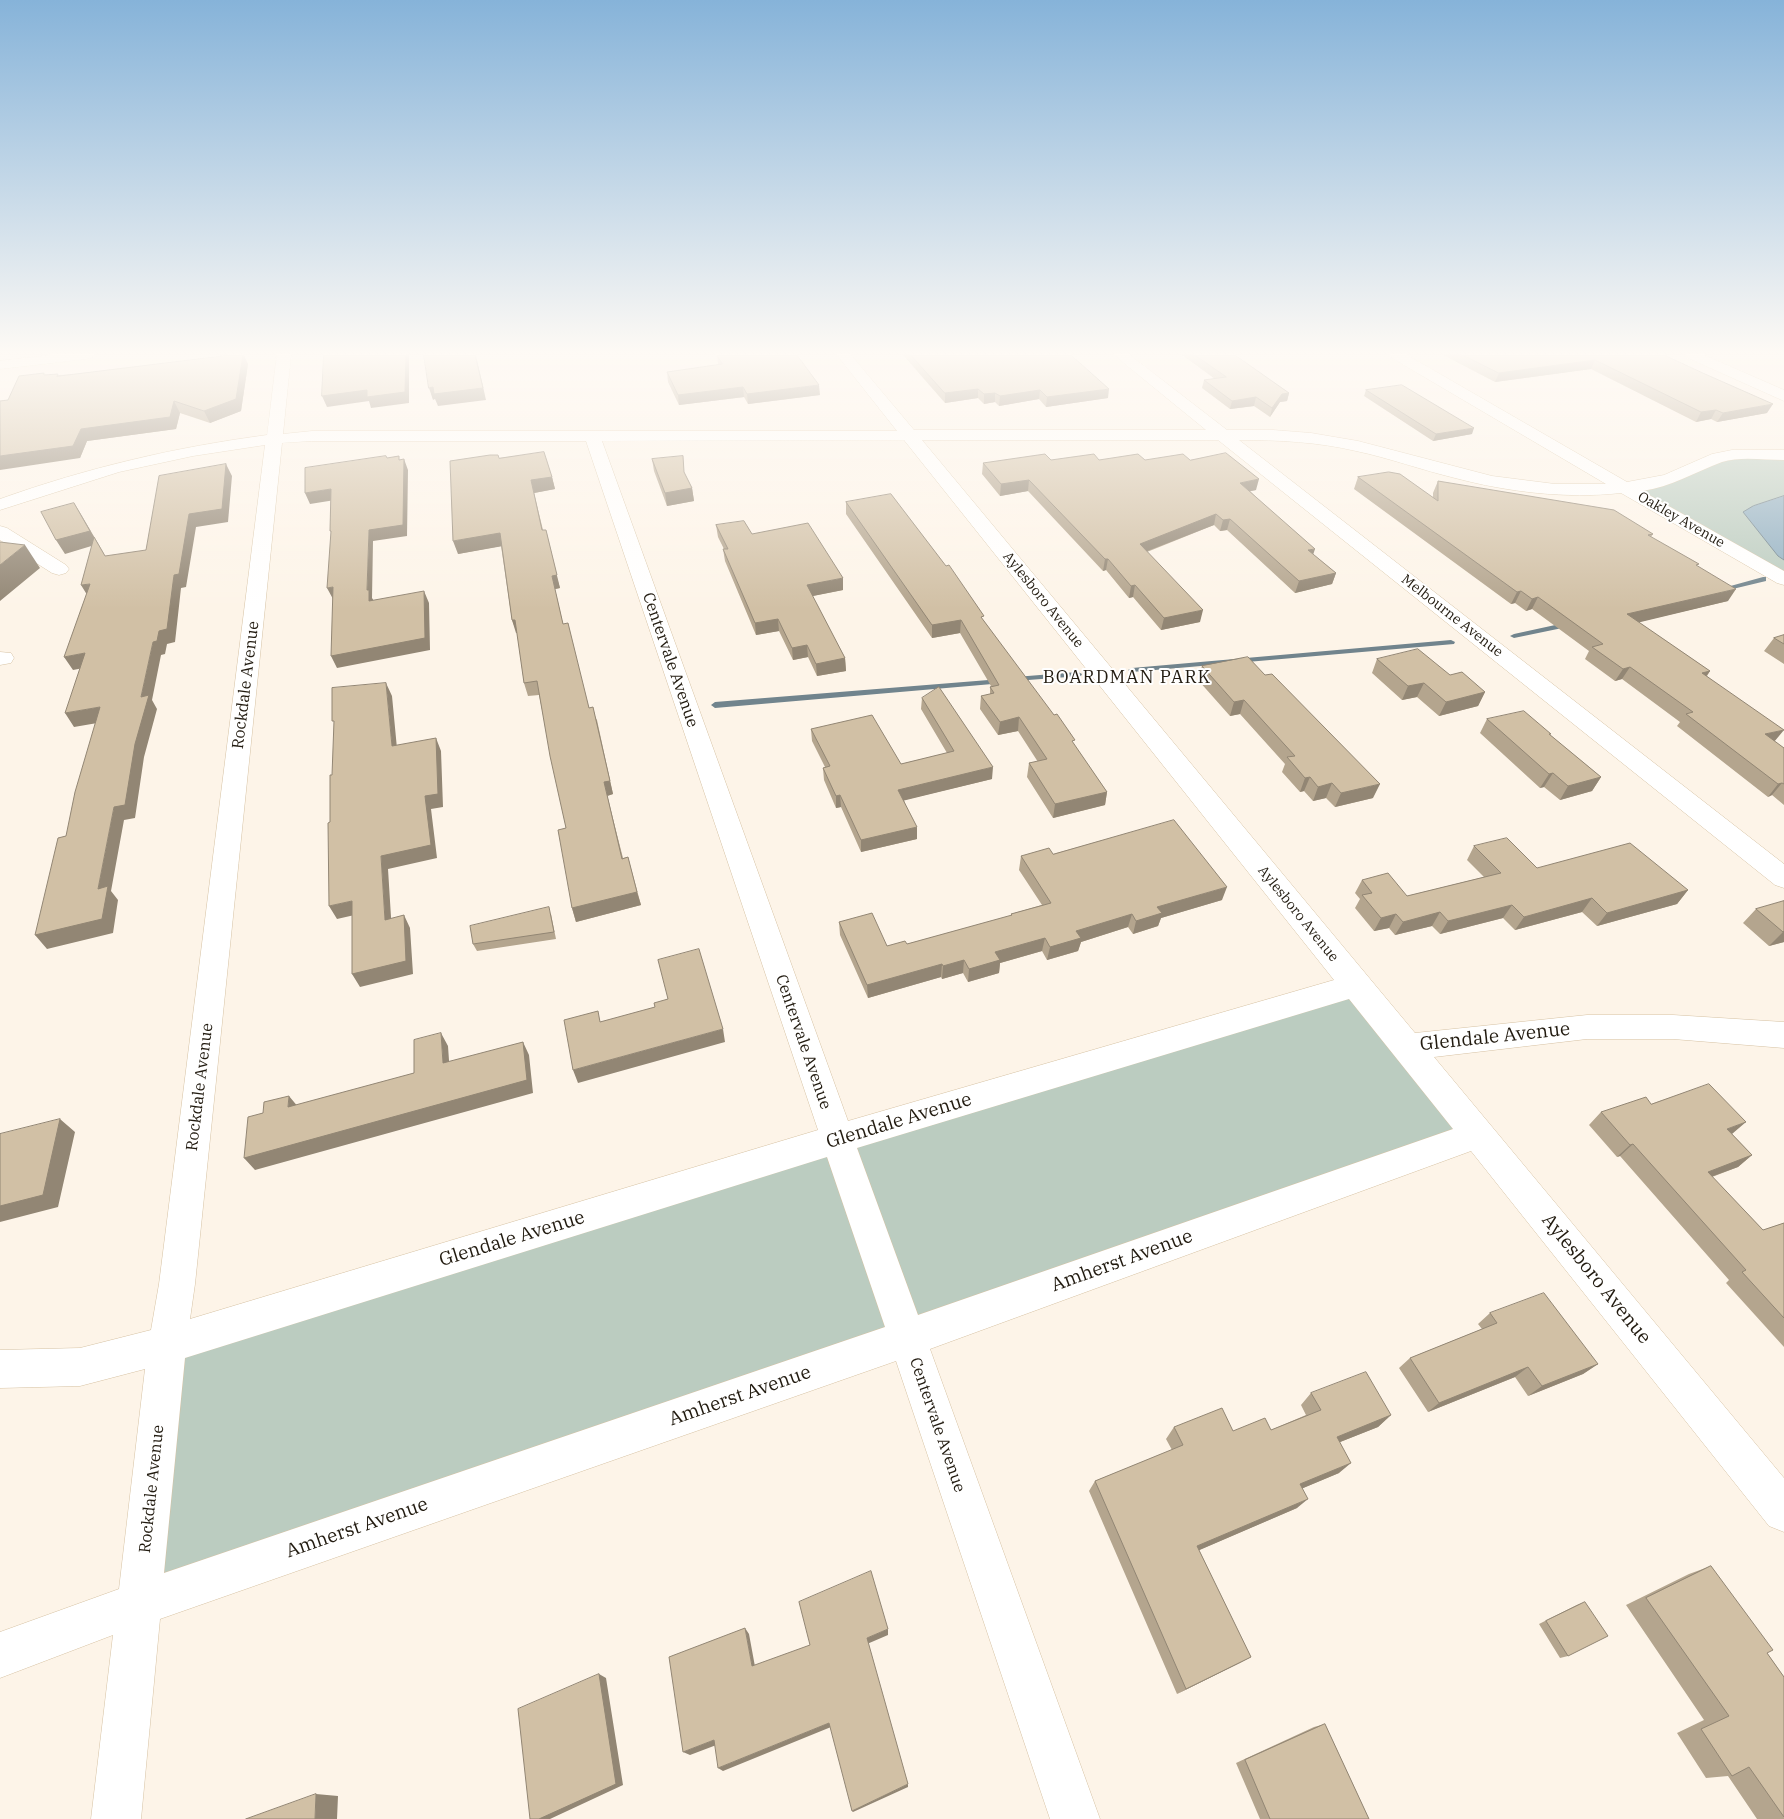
<!DOCTYPE html>
<style>
body{margin:0}
canvas{display:block;background:#fdf4e8}
</style>
<canvas width="1784" height="1819"></canvas>
<script>
const c = document.querySelector('canvas').getContext('2d');
c.lineJoin = 'round';
function fill(path, color) {
  c.fillStyle = color;
  c.fill(path, 'evenodd');
}
function trace(path, color, width, dash) {
  c.strokeStyle = color;
  c.lineWidth = width;
  c.lineCap = dash ? 'butt' : 'round';
  c.setLineDash(dash || []);
  c.stroke(path);
}
function label(font, color, halo, rows, align = 'center') {
  c.font = font + ' "IBM Plex Serif",serif';
  c.lineWidth = 4;
  c.setLineDash([]);
  c.textBaseline = 'middle';
  c.strokeStyle = halo;
  c.fillStyle = color;
  for (const [text, x, y, turn = 0] of rows) {
    c.save();
    c.translate(x, y);
    c.rotate((+turn || 0) * Math.PI / 180);
    c.textAlign = isNaN(turn) ? turn : align;
    if (halo) c.strokeText(text, 0, 0);
    c.fillText(text, 0, 0);
    c.restore();
  }
}
fill(new Path2D(`
 M1784 455V496L1753 506 1778 556 1784 560V579L1624 488 1718 458Z
 M1356 985 1479 1134 139 1604 167 1345Z`), '#bbccc0');
const water = new Path2D(`
 M1784 496V560L1778 556 1743 512 1753 506Z`);
fill(water, '#93b1c3');
trace(water, '#71848d', 1);
fill(new Path2D(`
 M1763 577H1766V581L1720 592 1716 590Z
 M1569 622H1572V626L1514 638 1510 636 1514 634Z
 M1451 640 1455 642 1454 644 1132 672 1128 670 1132 668Z
 M1078 672 1082 674 1081 676 1015 681 1011 679 1015 677Z
 M1001 679H1004V683L715 708 711 705 715 702Z`), '#71848d');
const minor = new Path2D(`
 M52 355H94L92 358 87 359 0 369V361Z
 M277 355H291L283 434 312 431H897L837 355H851L914 430H1206L1114 355H1130L1227 430H1273L1311 433 1358 441 1492 476 1555 484H1606L1392 358 1390 355H1407L1627 482 1664 475 1712 454 1732 450H1784V460C1765 460 1740 456 1722 462 1695 472 1671 487 1642 491L1784 571V585L1777 583 1621 493C1566 499 1508 492 1455 478 1422 470 1389 458 1356 451 1318 442 1279 440 1239 440L1784 864V888L1775 885 1218 440H922L1415 1033 1587 1015H1673L1784 1022V1048L1673 1039H1587L1434 1057 1784 1478V1532L1769 1526 1471 1151 930 1349 1100 1819H1050L896 1361 160 1619 141 1819H91L113 1635 0 1678V1632L119 1589 145 1369 80 1386 0 1388V1350L80 1348 151 1330 159 1284 265 445 193 456 119 472 0 510V499C87 468 175 447 267 435ZM904 440 1334 980 848 1121 602 441ZM312 441H586L818 1130 190 1319 195 1284 282 443ZM1349 999 1453 1129 918 1315 857 1148ZM827 1157 885 1327 164 1573 185 1358Z
 M1686 355H1704L1784 390V401L1688 358Z
 M0 526 7 528 66 565 69 569 66 573 59 575 52 573 0 540Z
 M0 652 11 653 14 658 11 663 0 665Z`);
trace(minor, '#d6c2a3', 1);
fill(minor, '#fff');
fill(new Path2D(`
 M717 355 820 395 748 404 744 397 679 405 668 382 667 372 718 365Z
 M903 355H1071L1108 398 1046 407 1039 399 999 406 995 402 984 404 978 398 945 403Z
 M1182 355H1235L1289 393 1287 401 1280 402 1270 417 1254 406 1230 409 1202 388 1204 380 1215 379Z
 M1443 355H1664L1767 413 1717 422 1711 419 1696 422 1591 369 1495 382Z
 M248 364 241 411 210 423 180 413 176 429 87 441 80 458 46 375H59Z
 M1366 390 1472 434 1433 441 1364 396Z
 M499 458 552 477 555 489 534 493 543 530 560 588 555 589 563 624 589 708 597 720 613 794 607 796 623 858 628 857 641 905 576 922 572 908 566 828 539 695 528 696 524 683 517 633 512 620 501 546 458 554Z
 M652 459 692 488 694 501 667 506 654 471Z
 M1051 460H1190L1256 490 1250 491 1313 554 1336 573 1332 584 1295 593 1227 530 1220 531 1214 525 1147 552 1200 622 1161 630 1133 597 1129 598 1106 570 1103 571 1028 491 1000 496 982 474 983 463Z
 M1358 477 1433 497V493L1438 481 1653 534 1651 537 1697 566 1728 601 1638 622 1710 671 1707 676 1775 742 1784 748V805L1772 795 1768 797 1677 726 1680 722 1622 679 1615 681 1585 659 1589 651 1532 609 1526 611 1515 603 1511 604 1354 489Z
 M846 502 983 620 1074 745 1107 792 1105 805 1053 818 1027 777 1029 763 1038 762 1018 731 998 735 980 709 981 696 990 694V687L991 686 960 633 932 638 846 514Z
 M716 525 752 534 843 590 812 596 845 658 846 671 817 676 808 657 793 660 779 631 756 635 725 561 723 549H724L718 537Z
 M1784 635V664L1764 651 1774 638Z
 M1377 659 1450 675 1485 692 1478 706 1439 716 1417 697 1402 700 1372 673Z
 M1202 666 1373 798 1335 807 1326 798 1313 801 1304 791 1300 792 1282 772 1285 764 1240 714 1230 716 1198 680Z
 M922 698 992 779 904 800 917 839 861 852 841 807 836 808 824 780 823 768 825 767 812 741 811 729 901 764 947 753 921 709Z
 M1487 719 1550 735 1601 777 1592 791 1560 800 1544 787 1540 788 1480 733Z
 M1474 846 1537 868 1688 890 1677 904 1597 926 1582 912 1515 930 1503 918 1440 934 1432 926 1395 935 1389 928 1374 931 1355 908 1360 899 1355 893 1362 880 1407 896 1484 877 1467 860Z
 M1053 854 1222 900 1161 918 1158 926 1133 934 1128 927 1081 942 1078 951 1047 960 1042 951 1000 963 999 973 968 982 963 973 942 979 941 977 868 998 840 935 839 922 887 946 907 944 1011 916V914L1042 905 1019 870 1021 856Z
 M1784 901V942L1769 946 1743 923 1756 909Z
 M551 914 556 939 477 951 473 944Z
 M1651 1104 1732 1134 1752 1155 1738 1167 1712 1177 1763 1230 1784 1223V1347L1726 1283 1729 1280 1620 1156 1617 1157 1589 1125 1601 1112Z
 M1490 1313 1598 1364 1583 1374 1528 1396 1515 1377 1428 1412 1399 1368 1410 1358 1482 1329 1478 1324Z
 M1311 1393 1391 1415 1378 1427 1340 1442 1339 1473 1303 1488 1297 1508 1199 1550 1251 1657 1177 1694 1089 1491 1095 1481 1172 1450 1166 1439 1174 1427 1233 1431 1271 1430 1306 1415 1301 1405Z
 M1711 1566 1767 1653 1784 1677V1819H1757L1728 1776 1706 1778 1677 1733 1704 1720 1626 1605 1689 1574Z
 M1585 1602 1568 1656 1560 1658 1539 1624 1577 1605Z
 M1325 1724 1369 1819H1260L1236 1763 1314 1727Z`), '#b4a58e');
fill(new Path2D(`
 M243 355H244L248 364 241 411 210 423 204 411Z
 M406 355H409V403L371 408 369 401 327 407 322 396Z
 M476 355 486 400 438 406 435 399 433 400 429 388Z
 M1595 360 1591 369 1495 382 1499 373Z
 M819 385 820 395 748 404 747 394Z
 M743 387 744 397 679 405 678 395Z
 M978 389V398L945 403V393Z
 M1109 389 1108 398 1046 407 1047 397Z
 M1040 390 1039 399 999 406 1000 396Z
 M995 393V402L984 404V394Z
 M1289 393 1287 401 1280 402 1270 417 1272 408 1282 394Z
 M1256 397 1254 406 1230 409 1232 401Z
 M174 401 180 413 176 429 87 441 80 458 0 470V456L81 429Z
 M1773 404 1767 413 1717 422 1723 413Z
 M1716 410 1711 419 1696 422 1701 412Z
 M1474 428 1472 434 1433 441 1436 434Z
 M404 459 408 470 407 536 373 541 372 598 374 601H369L367 590 369 530Z
 M226 464 232 476 228 522 196 527 186 587 181 588 175 642 167 644 165 654 161 655 152 700 157 709 144 757 135 818 124 820 111 891 118 900 113 933 47 949 35 935 98 889 114 807 141 697 153 642 159 631 174 575 189 514Z
 M552 477 555 489 534 493 545 543 531 480Z
 M1259 479 1256 490 1237 494 1240 483Z
 M1029 480 1028 491 1000 496 1001 484Z
 M692 488 694 501 667 506 665 493Z
 M331 489 335 500 310 504 305 493Z
 M74 503 82 516 113 569 98 544 65 554 56 540Z
 M1216 514 1214 525 1137 555 1140 544Z
 M1230 519 1227 530 1220 531 1223 520Z
 M546 530 560 588 555 589 566 637 552 576Z
 M500 533 503 546 458 554 453 541Z
 M25 545 40 568 0 601V565Z
 M1315 549 1311 561 1308 550Z
 M1105 559H1108L1106 570 1103 571Z
 M1336 573 1332 584 1295 593 1299 581Z
 M843 578V590L808 597 807 585Z
 M90 584 89 598 81 585Z
 M1135 585 1133 597 1129 598 1131 586Z
 M333 587V599L327 588Z
 M1736 589 1728 601 1620 627 1627 614Z
 M424 591 429 603 430 650 337 668 331 656Z
 M1521 591 1515 603 1511 604 1517 592Z
 M1538 597 1532 609 1526 611 1532 599Z
 M1203 610 1200 622 1161 630 1164 618Z
 M778 619 779 631 756 635 755 623Z
 M512 620H515L519 633H516Z
 M961 620 960 633 932 638V625Z
 M807 645 808 657 793 660 792 648Z
 M85 653 94 666 73 670 64 657Z
 M845 658 846 671 817 676 816 664Z
 M1630 667 1622 679 1615 681 1623 669Z
 M1710 671 1701 683 1702 673Z
 M386 683 392 696 398 759 392 746Z
 M1424 683 1417 697 1402 700 1408 686Z
 M1485 692 1478 706 1439 716 1446 702Z
 M1244 700 1240 714 1230 716 1234 702Z
 M100 707 109 721 74 727 65 713Z
 M593 707 613 794 607 796 626 872 604 782Z
 M1019 717 1018 731 998 735 1000 722Z
 M1784 730 1774 742 1765 734Z
 M436 738 441 751 443 807 431 809 437 858 388 869 392 933 385 920 381 856 425 796Z
 M993 767 992 779 898 802V790Z
 M1553 773 1544 787 1540 788 1549 774Z
 M1310 777 1304 791 1300 792 1305 778Z
 M1601 777 1592 791 1560 800 1568 786Z
 M1332 783 1326 798 1313 801 1318 787Z
 M1782 783 1772 795 1768 797 1778 784Z
 M1380 784 1373 798 1335 807 1341 793Z
 M1107 792 1105 805 1053 818 1055 804Z
 M840 795 841 807 836 808V796Z
 M917 827V839L861 852V840Z
 M1227 887 1222 900 1161 918 1158 926 1133 934 1136 921 1157 907Z
 M1688 890 1677 904 1597 926 1607 913Z
 M637 892 641 905 576 922 572 908Z
 M1592 898 1582 912 1515 930 1524 917Z
 M352 901 359 914 337 919 329 906Z
 M1512 905 1503 918 1440 934 1448 921Z
 M1440 912 1432 926 1395 935 1403 922Z
 M1132 914 1128 927 1081 942 1078 951 1047 960 1050 947 1076 931Z
 M1396 914 1389 928 1374 931 1381 918Z
 M404 915 410 928 413 974 360 987 352 974Z
 M1784 931V942L1769 946Z
 M1045 938 1042 951 1000 963 999 973 968 982 969 969 995 952Z
 M964 960 963 973 942 979 943 966Z
 M942 964 941 977 868 998 867 985Z
 M723 1029 725 1042 578 1083 573 1070Z
 M441 1033 448 1046 450 1075 443 1063Z
 M523 1042 529 1055 533 1093 255 1170 244 1158Z
 M289 1096 299 1108 288 1107Z
 M60 1119 75 1132 58 1207 0 1222V1206Z
 M1746 1122 1732 1134 1727 1129Z
 M1633 1144 1620 1156 1617 1157 1630 1145Z
 M1752 1155 1738 1167 1694 1183 1708 1172Z
 M1598 1364 1583 1374 1528 1396 1542 1386Z
 M1528 1367 1515 1377 1428 1412 1439 1403Z
 M1391 1415 1378 1427 1325 1448 1337 1437Z
 M1351 1463 1339 1473 1289 1494 1300 1484Z
 M1308 1499 1297 1508 1188 1555 1197 1546Z
 M745 1628 749 1634 756 1672 752 1666Z
 M888 1629V1635L867 1644V1638Z
 M1251 1657 1240 1663 1177 1694 1186 1689Z
 M599 1674 606 1678 623 1785 550 1819H539Z
 M829 1723 831 1727 723 1771 718 1768Z
 M714 1740 719 1744 690 1755 683 1752Z
 M908 1784V1787L853 1812 852 1811Z
 M316 1794 338 1796 337 1819H315Z`), '#928674');
const building = new Path2D(`
 M230 355H243L236 399 204 411 174 401 170 417 81 429 73 446 0 456V401L8 400 19 376 44 373V375L58 374 57 376Z
 M324 355H406L405 392 367 397V390L322 396Z
 M424 355H475L483 388 434 394 433 387 429 388Z
 M717 355H797L819 385 747 394 743 387 678 395 667 372 722 364Z
 M911 355H1071L1109 389 1047 397 1040 390 1000 396 995 393 984 394 978 389 945 393Z
 M1195 355H1235L1289 393 1282 394 1272 408 1256 397 1232 401 1204 380 1226 377Z
 M1463 355H1664L1705 374 1773 404 1723 413 1716 410 1701 412 1595 360 1499 373Z
 M1402 385 1474 428 1436 434 1366 390Z
 M544 452 552 477 531 480 542 530H546L557 575 552 576 563 624 568 623 589 708 593 707 610 781 604 782 622 859 628 857 637 892 572 908 558 830 566 828 550 756 537 681 524 683 515 620H512L500 533 453 541 450 461 490 455H498L499 458Z
 M1226 453 1259 479 1240 483 1315 549 1308 550 1336 573 1299 581 1230 519 1223 520 1216 514 1140 544 1203 610 1164 618 1135 585 1131 586 1108 559H1105L1029 480 1001 484 983 463 1045 454 1051 460 1094 454 1099 460 1138 454 1145 460 1183 454 1190 460Z
 M386 456 387 458 399 456V460L404 459 403 525 369 530 367 590H369V601L424 591 425 638 331 656 333 587 327 588 331 531H330L331 489 305 493V468Z
 M683 456 684 472 692 488 665 493 652 459Z
 M226 464 222 509 189 514 179 574 174 575 167 629 159 631 157 641 153 642 141 697 149 695 135 744 125 805 114 807 98 889 108 886 102 919 35 935 58 838 66 836 75 792 100 707 65 713 85 653 64 657 90 584 81 585 94 537 105 556 146 550 159 476Z
 M1389 472 1400 474 1438 501V481L1614 510 1653 534 1648 535 1699 564 1696 565 1736 589 1627 614 1710 671 1702 673 1784 730 1765 734 1784 748V784L1782 783 1778 784 1686 714 1693 712 1630 667 1623 669 1592 647 1603 644 1538 597 1532 599 1521 591 1517 592 1358 477Z
 M891 494 946 566 949 565 984 616 981 617 1054 715 1057 714 1075 740 1072 741 1107 792 1055 804 1029 763 1047 759 1019 717 1000 722 981 696 994 693 990 687 999 685 961 620 932 625 846 502Z
 M74 503 90 531 56 540 41 512Z
 M744 521 752 534 808 523 843 578 807 585 845 658 816 664 807 645 792 648 778 619 755 623 723 549H728L716 525Z
 M0 542 25 545 0 565Z
 M1784 635V644L1774 638Z
 M1418 649 1450 675 1462 672 1485 692 1446 702 1424 683 1408 686 1377 659Z
 M1248 657 1265 675 1272 674 1380 784 1341 793 1332 783 1318 787 1310 777 1305 778 1287 757 1295 756 1244 700 1234 702 1202 666Z
 M386 683 392 746 436 738 438 794 425 796 431 845 381 856 385 920 404 915 406 961 352 974V901L329 906 328 823 330 822V775H332L334 721H332V688Z
 M939 687 993 767 898 790 917 827 861 840 840 795 836 796 823 768 830 766 811 729 872 715 901 764 954 751 922 698Z
 M1524 711 1551 734H1549L1601 777 1568 786 1553 773 1549 774 1487 719Z
 M1174 820 1227 887 1157 907 1162 913 1136 921 1132 914 1076 931 1081 938 1050 947 1045 938 995 952 1000 960 969 969 964 960 943 966 942 964 867 985 839 922 872 913 887 946 905 941 907 944 1012 915 1011 914 1051 903 1021 856 1049 848 1053 854Z
 M1507 838 1537 868 1630 843 1688 890 1607 913 1592 898 1524 917 1512 905 1448 921 1440 912 1403 922 1396 914 1381 918 1362 895 1372 893 1362 880 1388 873 1407 896 1501 873 1474 846Z
 M1784 901V931L1783 932 1756 909Z
 M549 907 554 932 473 944 470 926Z
 M699 949 723 1029 573 1070 564 1020 598 1011 600 1022 655 1007 654 1003 668 999 658 960Z
 M441 1033 443 1063 523 1042 527 1080 244 1158 248 1117 263 1113 264 1102 289 1096 288 1107 414 1073V1040Z
 M1709 1084 1746 1122 1727 1129 1752 1155 1708 1172 1763 1230 1784 1223V1318L1742 1272 1746 1270 1633 1144 1630 1145 1601 1112 1646 1097 1651 1104Z
 M60 1119 43 1195 0 1206V1134Z
 M1544 1293 1598 1364 1542 1386 1528 1367 1439 1403 1410 1358 1497 1323 1490 1313Z
 M1366 1372 1391 1415 1337 1437 1351 1463 1300 1484 1308 1499 1197 1546 1251 1657 1186 1689 1095 1481 1183 1445 1174 1427 1222 1408 1233 1431 1265 1418 1271 1430 1321 1410 1311 1393Z
 M1711 1566 1773 1650 1767 1653 1784 1677V1817L1749 1767 1732 1776 1701 1729 1729 1716 1646 1598Z
 M871 1571 888 1629 867 1638 908 1784 852 1811 829 1723 718 1768 714 1740 683 1752 669 1657 745 1628 752 1666 810 1645 799 1602Z
 M1585 1602 1608 1636 1568 1656 1546 1621Z
 M599 1674 616 1784 539 1819H530L518 1709Z
 M1325 1724 1369 1819H1270L1245 1760Z
 M316 1794 315 1819H246Z`);
fill(building, '#d1c0a5');
trace(building, '#928674', 1);
const sky = c.createLinearGradient(0, 0, 0, 609);
sky.addColorStop(0, '#86b3d9');
sky.addColorStop(0.58, '#fefaf5');
sky.addColorStop(1, '#fefaf500');
c.fillStyle = sky;
c.fillRect(0, 0, 1784, 609);
label('14px', '#211a0f', '#fff', [
 ["Oakley Avenue",1681,520,30],
 ["Aylesboro Avenue",1043,600,51],
 ["Melbourne Avenue",1452,616,38],
 ["Aylesboro Avenue",1298,914,51]
]);
label('16px', '#211a0f', '#fff', [
 ["Centervale Avenue",670,660,71],
 ["Rockdale Avenue",246,685,-83],
 ["Centervale Avenue",803,1042,71],
 ["Rockdale Avenue",200,1087,-83],
 ["Centervale Avenue",937,1425,71],
 ["Rockdale Avenue",152,1489,-84]
]);
c.letterSpacing = '1px';
label('18px', '#211a0f', '#fff', [
 ["BOARDMAN PARK",1127,678]
]);
c.letterSpacing = '0px';
label('19px', '#211a0f', '#fff', [
 ["Glendale Avenue",1495,1037,-6],
 ["Glendale Avenue",899,1121,-17],
 ["Glendale Avenue",512,1239,-17],
 ["Amherst Avenue",1122,1261,-20],
 ["Aylesboro Avenue",1596,1279,51],
 ["Amherst Avenue",740,1396,-19],
 ["Amherst Avenue",357,1528,-19]
]);
</script>
